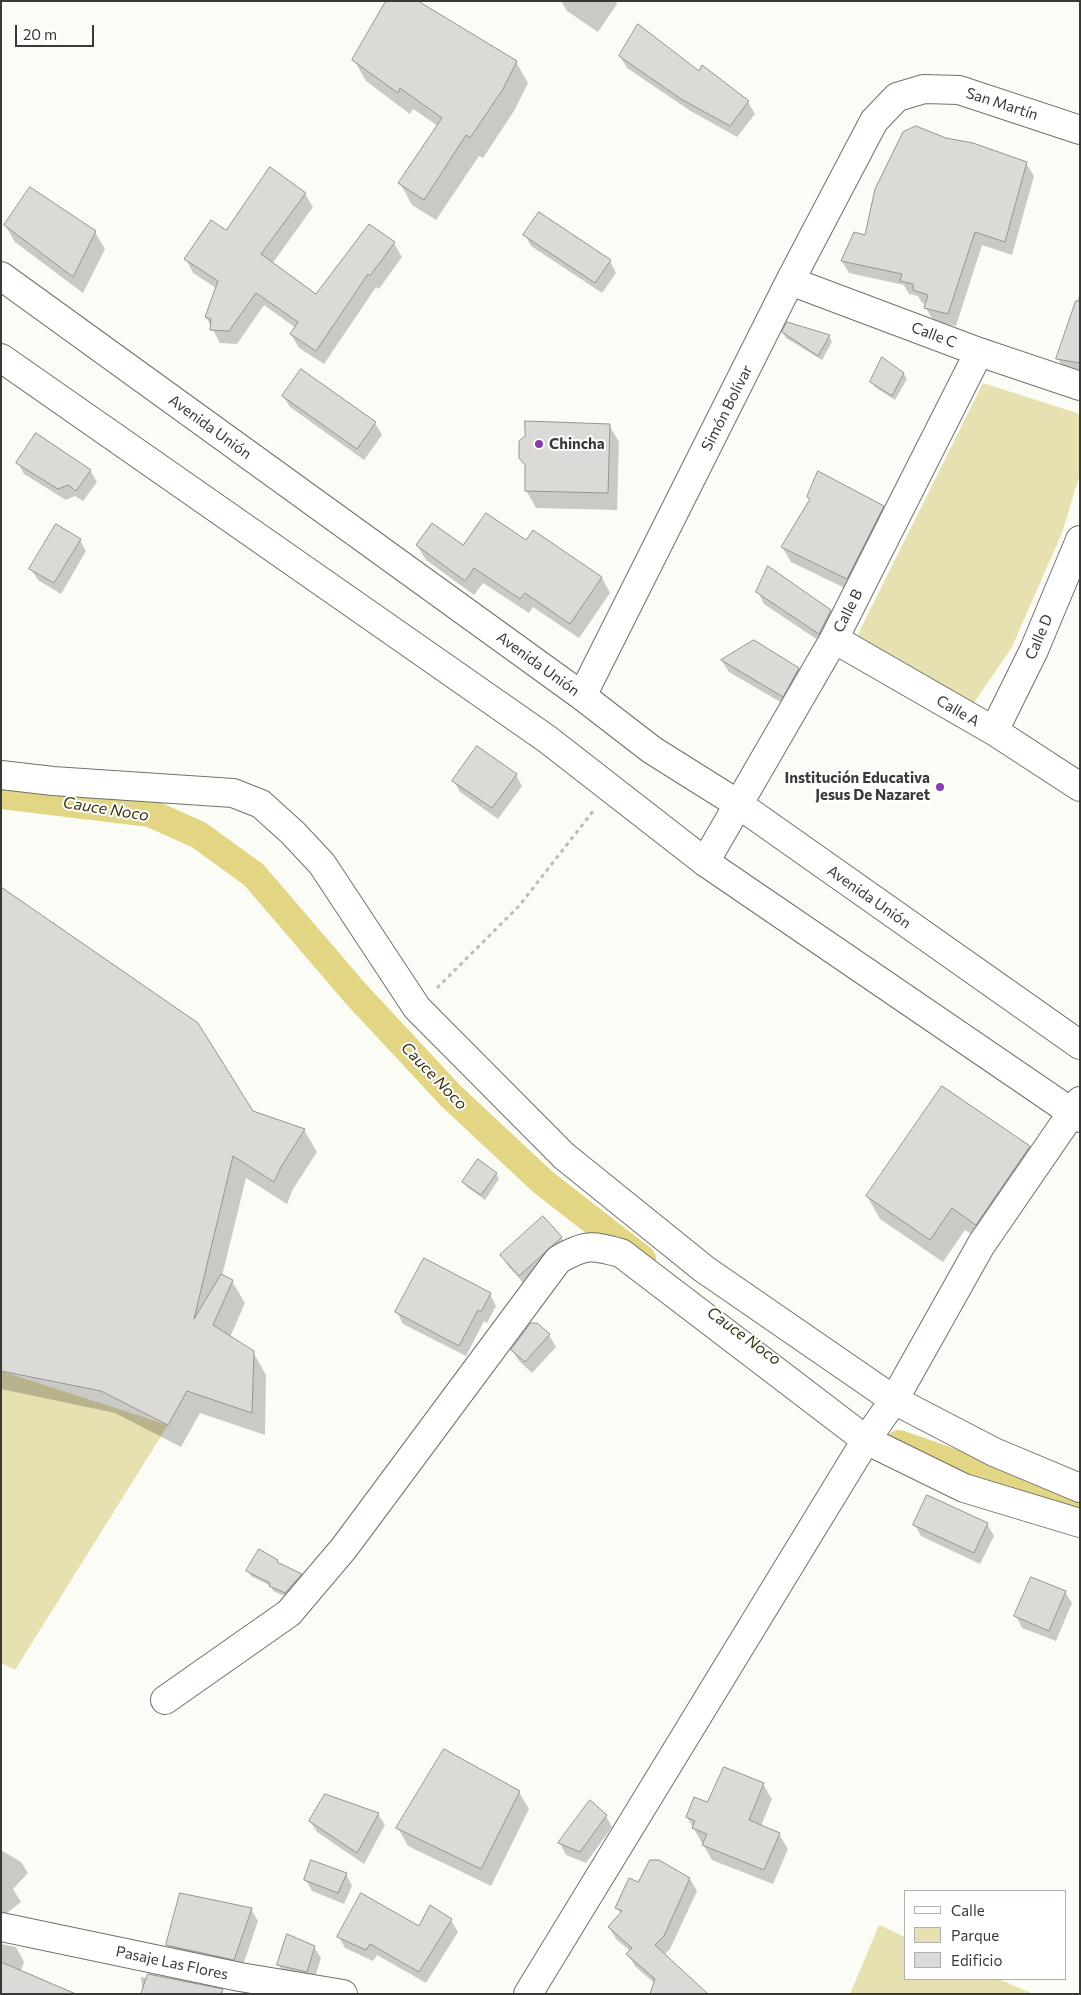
<!DOCTYPE html>
<meta charset="utf-8">
<style>
body{margin:0}
#map{position:relative;width:1081px;height:1995px;overflow:hidden;background:#fcfcf7;font-family:Commissioner,sans-serif}
canvas{display:block}
.frame{position:absolute;inset:0;border:2px solid #393937;pointer-events:none}
.legend{position:absolute;left:904px;top:1890px;width:162px;height:90px;box-sizing:border-box;background:#fff;border:1px solid #b0b0af;margin:0;padding:6px 9px;list-style:none;font-size:15px;color:#393937}
.legend li{display:flex;align-items:center;gap:10px;height:25px}
.legend b{width:25px;border:1px solid #b0b0af}
.scale{position:absolute;left:15px;top:25px;width:79px;height:22px;box-sizing:border-box;border:2px solid #393937;border-top:0;padding-left:6px;font-size:15px;line-height:18px;white-space:nowrap;color:#393937;-webkit-text-stroke:4px #fff;paint-order:stroke}
</style>
<div id="map">
<canvas width="1081" height="1995"></canvas>
<div class="frame"></div>
<ul class="legend">
<li><b style="height:6px;background:#fff"></b>Calle</li>
<li><b style="height:14px;background:#e7e0b1"></b>Parque</li>
<li><b style="height:14px;background:#dbdad6"></b>Edificio</li>
</ul>
<div class="scale">20 m</div>
</div>
<script>
const c = document.querySelector('canvas').getContext('2d');
c.lineJoin = 'round';
function fill(path, color) {
  c.fillStyle = color;
  c.fill(path, 'evenodd');
}
function trace(path, color, width, dash) {
  c.strokeStyle = color;
  c.lineWidth = width;
  c.lineCap = dash ? 'butt' : 'round';
  c.setLineDash(dash || []);
  c.stroke(path);
}
function label(font, color, halo, rows, align = 'center') {
  c.font = font + ' Commissioner,sans-serif';
  c.lineWidth = 4;
  c.setLineDash([]);
  c.textBaseline = 'middle';
  c.strokeStyle = halo;
  c.fillStyle = color;
  for (const [text, x, y, turn = 0] of rows) {
    c.save();
    c.translate(x, y);
    c.rotate((+turn || 0) * Math.PI / 180);
    c.textAlign = isNaN(turn) ? turn : align;
    if (halo) c.strokeText(text, 0, 0);
    c.fillText(text, 0, 0);
    c.restore();
  }
}
fill(new Path2D(`
 M983 383 1080 414V474L1062 533 1012 647 969 710 854 642Z
 M1 1371 168 1425 15 1670 1 1663Z
 M879 1925 905 1937V1979H999L1033 1994H850Z`), '#e7e0b1');
fill(new Path2D(`
 M561 1H616L617 4 598 32 567 11Z
 M620 56 699 73 703 66 748 102 755 114 737 137 689 110 627 68Z
 M354 60 516 62 528 83 514 111 483 158 479 156 436 220 412 205 400 183 438 126 413 109 410 114 366 81Z
 M920 128 946 139 1026 163 1034 176 1012 255 982 245 956 326 933 321 926 308 927 304 922 303 918 296 909 294 904 285 849 273 842 261 866 237 904 133Z
 M305 194 313 207 272 264 317 296 394 243 402 257 379 289 376 287 324 364 299 348 291 334 296 328 264 305 237 344 220 343 206 317 216 288 193 273 186 259 226 232Z
 M5 225 95 232 105 249 83 293 15 242Z
 M525 235 610 261 616 273 602 293 531 246Z
 M1080 293V378L1068 376 1058 359Z
 M783 332 829 336 832 342 822 360 786 338Z
 M882 359 904 374 907 379 895 400 875 387 872 382Z
 M302 370 375 423 382 435 364 460 290 407 283 396Z
 M609 425 619 442 617 510 536 508 526 490Z
 M18 463 90 470 97 482 83 501 75 496 66 500 24 474Z
 M808 497 883 507 891 522 855 593 791 562 782 547 810 501Z
 M534 532 602 578 610 593 579 638 533 607 529 613 483 583 474 595 426 560 417 545 463 547 527 542Z
 M80 540 86 551 61 594 38 580 31 569Z
 M758 592 830 611 837 623 825 645 764 604Z
 M722 661 798 669 805 680 789 707 729 672Z
 M516 775 522 786 498 819 460 792 454 781Z
 M1 889 252 1112 304 1130 317 1152 293 1189 287 1204 246 1178 222 1276 232 1281 245 1303 230 1337 253 1352 266 1375 265 1435 200 1413 181 1447 115 1413 1 1389Z
 M1029 1147 1042 1169 989 1246 965 1230 943 1262 880 1219 867 1196Z
 M496 1173 499 1179 485 1200 467 1187 464 1182Z
 M561 1237 568 1249 527 1287 508 1266 502 1255Z
 M490 1294 496 1306 487 1323 484 1321 466 1356 403 1324 397 1312Z
 M536 1324 549 1335 556 1347 532 1373 519 1361 512 1350Z
 M987 1524 994 1536 980 1564 921 1536 915 1525Z
 M277 1561 279 1564 301 1575 304 1580 289 1598 273 1591 271 1586 251 1576 248 1571Z
 M1065 1592 1072 1603 1056 1641 1022 1628 1016 1616Z
 M763 1784 772 1799 761 1826 779 1834 788 1849 773 1884 712 1860 687 1817 708 1804Z
 M519 1792 529 1809 491 1886 408 1846 398 1828Z
 M378 1814 385 1825 364 1864 317 1832 310 1821Z
 M606 1816 612 1827 586 1863 566 1855 560 1843Z
 M1 1850 21 1862 28 1873 13 1889 21 1902 1 1918Z
 M346 1874 352 1886 344 1904 312 1891 306 1880Z
 M690 1879 697 1891 670 1949 664 1955 655 1984 635 1966 628 1954 630 1951 616 1939 609 1927 621 1914 617 1908 639 1883Z
 M181 1895 251 1909 258 1921 241 1971 174 1957 167 1945Z
 M451 1920 458 1932 426 1983 377 1955 373 1961 345 1948 339 1937 419 1928Z
 M1 1944 16 1947 24 1962 21 1971 1 1994Z
 M314 1947 321 1958 313 1983 285 1976 279 1965Z
 M149 1975 222 1991 224 1994H143L141 1977 148 1978Z`), '#0003');
trace(new Path2D(`
 M1 795 150 813 199 835 254 875 356 994 451 1096 543 1182 642 1259
 M899 1444 1036 1492 1080 1505`), '#e2d584', 28);
const building = new Path2D(`
 M386 1H418L517 61 503 89 470 138 466 135 424 200 398 183 442 118 400 88 398 93 352 60Z
 M638 24 699 71 702 65 749 101 730 126 681 99 619 56Z
 M916 126 946 138 973 143 1027 162 1005 242 975 232 948 314 924 308 928 295 913 290V284L900 281 902 274 841 261 854 232 865 235 875 189 903 132Z
 M270 167 306 193 261 254 316 294 369 224 395 242 370 276 368 274 316 351 290 334 298 322 256 293 229 331 210 330 211 319 205 317 218 281 184 259 211 220 226 230Z
 M30 187 96 231 73 277 4 225Z
 M539 212 611 260 595 283 523 235Z
 M1076 301H1080V363L1056 359Z
 M787 322 830 335 818 356 782 332Z
 M882 357 904 373 892 396 870 382Z
 M301 369 376 422 357 449 282 396Z
 M525 421 610 424 608 493 525 491V465L519 458V441L525 436Z
 M36 433 91 470 76 491 68 485 58 489 16 463Z
 M818 471 884 506 847 579 781 547 810 499 807 497Z
 M486 513 526 540 533 530 602 577 570 624 525 593 520 599 474 568 465 581 416 545 432 523 463 545Z
 M56 524 81 539 54 583 29 569Z
 M768 566 831 610 819 634 756 592Z
 M754 640 799 668 783 697 721 660Z
 M477 746 517 774 492 808 452 781Z
 M1 887 198 1023 253 1111 305 1129 281 1167 274 1182 233 1156 194 1319 221 1274 233 1280 213 1325 254 1351 252 1413 187 1391 168 1425 101 1391 1 1371Z
 M942 1086 1030 1146 976 1225 952 1208 930 1240 866 1196Z
 M478 1159 497 1173 481 1195 462 1182Z
 M543 1216 562 1237 519 1276 500 1255Z
 M424 1258 491 1293 481 1312 478 1310 459 1346 395 1312Z
 M531 1323H537L550 1334 525 1362 511 1350Z
 M927 1495 988 1523 974 1553 913 1525Z
 M259 1549 278 1560 277 1562 302 1574 285 1593 269 1586 270 1583 246 1571Z
 M1031 1577 1066 1591 1049 1631 1014 1616Z
 M444 1749 520 1791 481 1869 396 1828Z
 M724 1767 764 1783 749 1820 780 1833 764 1870 702 1845 707 1834 692 1828 695 1821 686 1817 694 1797 707 1802Z
 M325 1794 379 1813 357 1853 309 1821Z
 M590 1800 607 1815 580 1852 558 1843Z
 M311 1860 347 1873 338 1893 304 1880Z
 M650 1860H659L690 1878 664 1936 655 1945 708 1994H650L655 1979 626 1954 632 1948 608 1927 622 1911 615 1908 629 1878 638 1882Z
 M180 1893 252 1908 234 1960 166 1945Z
 M361 1893 419 1926 430 1905 452 1919 419 1972 370 1944 366 1950 337 1937Z
 M287 1934 315 1946 307 1972 277 1965Z
 M1 1962 76 1994H1Z
 M148 1974 223 1989 221 1994H141Z`);
fill(building, '#dbdad6');
trace(building, '#959490', 1);
const minor = new Path2D(`
 M790 281 979 352 1080 386
 M834 639 994 731 1080 787
 M582 696 790 281 874 121 897 97 924 89 959 90 1080 130
 M994 731 1034 650 1080 540
 M1 775 53 781 233 793 261 804 293 833 322 864 417 1008 564 1156 704 1269 894 1400 994 1452 1080 1488
 M705 862 834 639 979 352
 M165 1700 289 1613 344 1548 558 1260C585 1244 591 1245 621 1253L866 1440 964 1488 1080 1523
 M1 1927 240 1977 343 1994
 M528 1994 866 1440 894 1400 981 1245 1080 1101`);
const major = new Path2D(`
 M1 276 582 696 652 750 738 804 1080 1045
 M1 358 547 739 705 862 1080 1118`);
trace(minor, '#70706c', 30);
trace(major, '#70706c', 30);
trace(new Path2D(`
 M437 988 519 906 594 810`), '#bcbcb8', 3, [4, 4]);
trace(minor, '#fff', 28);
trace(major, '#fff', 28);
for (const [x, y, r, color] of [
 [539,444,5,"#863db0"],
 [940,787,5,"#863db0"]
]) {
  const dot = new Path2D();
  dot.arc(x, y, r, 0, 2 * Math.PI);
  c.fillStyle = color;
  c.fill(dot);
  trace(dot, '#fff', 2);
}
label('15px', '#393937', '#fff', [
 ["San Martín",1002,104,18],
 ["Calle C",934,335,21],
 ["Simón Bolívar",727,408,-63],
 ["Avenida Unión",210,427,36],
 ["Calle B",848,611,-63],
 ["Calle D",1039,637,-67],
 ["Avenida Unión",538,664,36],
 ["Calle A",958,711,30],
 ["Avenida Unión",869,897,35],
 ["Pasaje Las Flores",172,1963,12]
]);
label('bold 15px', '#393937', '#fff', [
 ["Chincha",549,444],
 ["Institución Educativa",930,778,"right"],
 ["Jesus De Nazaret",930,795,"right"]
], 'left');
label('italic 16px', '#393310', '#fff', [
 ["Cauce Noco",106,809,9],
 ["Cauce Noco",434,1076,46],
 ["Cauce Noco",744,1336,36]
]);
</script>
